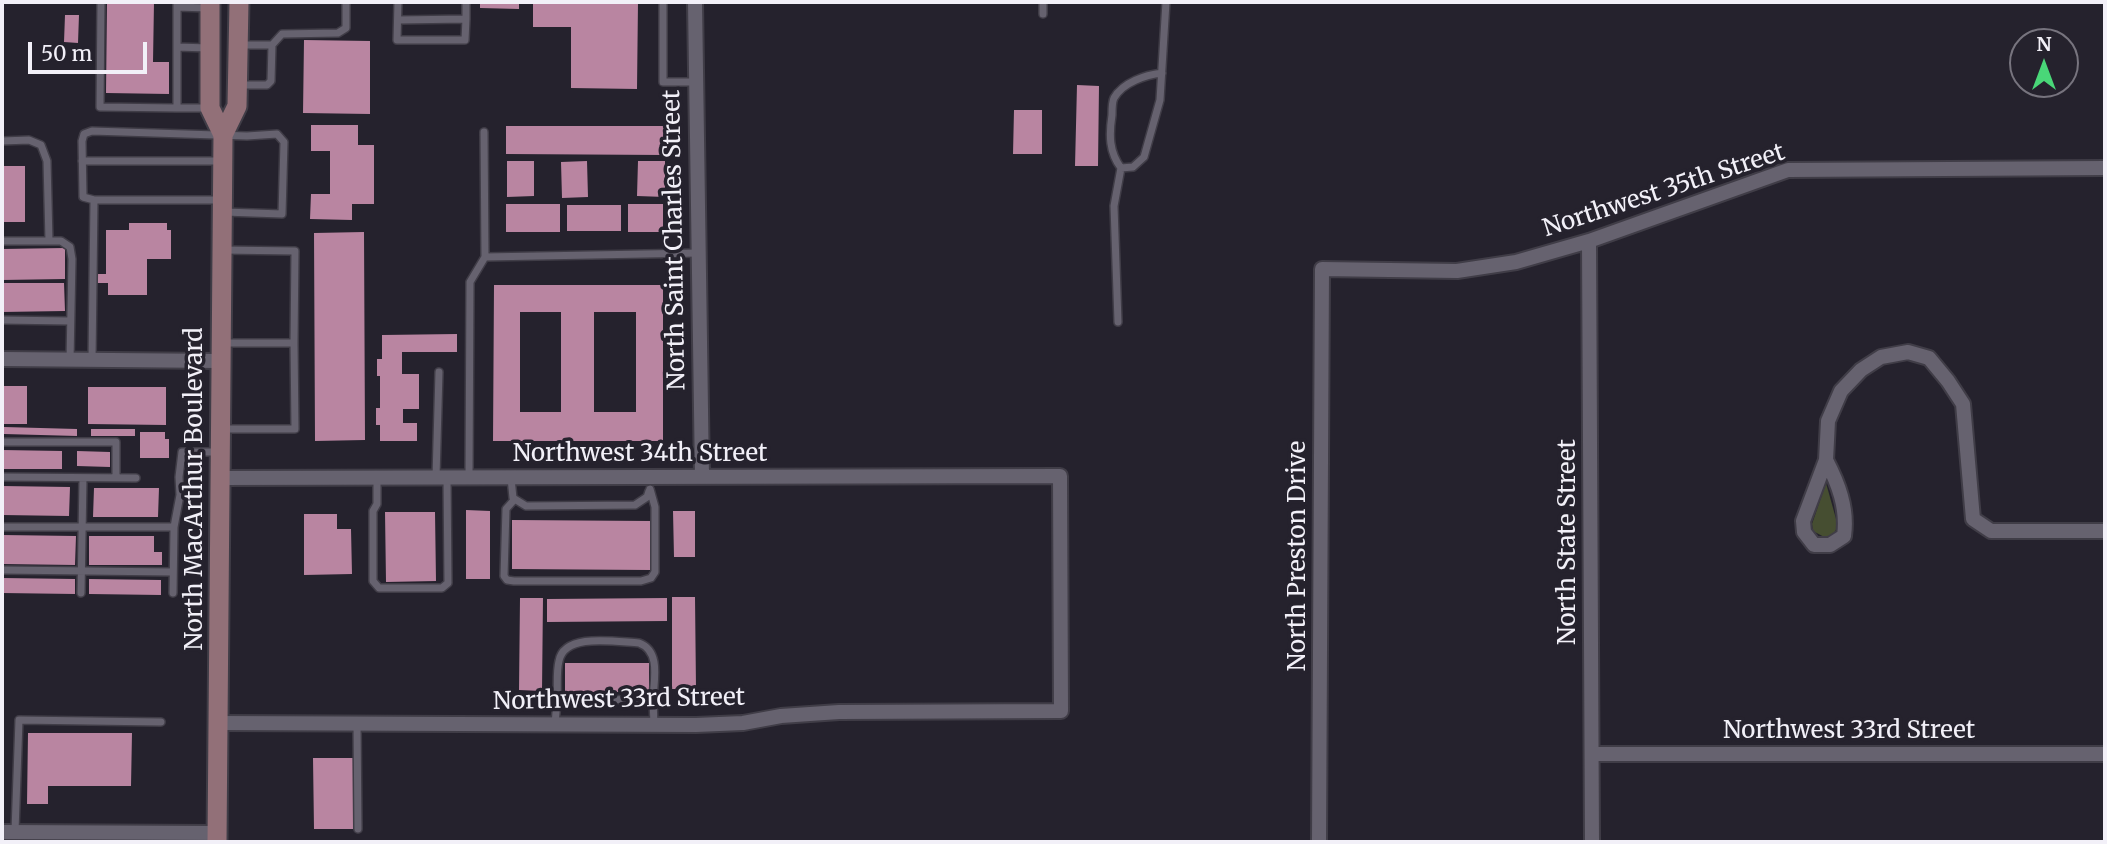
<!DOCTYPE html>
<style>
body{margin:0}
#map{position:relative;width:2107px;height:844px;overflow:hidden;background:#25222d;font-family:Merriweather,serif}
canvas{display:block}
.frame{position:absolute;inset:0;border:4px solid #f2f0f8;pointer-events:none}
.north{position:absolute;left:2009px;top:28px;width:70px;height:70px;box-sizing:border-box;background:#25222d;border:2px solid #77747e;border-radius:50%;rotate:0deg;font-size:19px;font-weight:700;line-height:28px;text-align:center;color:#f2f0f8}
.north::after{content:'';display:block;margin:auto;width:24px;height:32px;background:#49d778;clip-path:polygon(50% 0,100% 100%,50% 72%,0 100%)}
.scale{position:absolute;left:28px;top:42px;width:119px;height:32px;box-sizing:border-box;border:4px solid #f2f0f8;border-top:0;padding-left:9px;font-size:21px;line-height:24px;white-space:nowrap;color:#f2f0f8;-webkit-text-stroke:5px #25222d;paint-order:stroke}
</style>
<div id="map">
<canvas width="2107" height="844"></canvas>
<div class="frame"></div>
<div class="north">N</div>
<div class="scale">50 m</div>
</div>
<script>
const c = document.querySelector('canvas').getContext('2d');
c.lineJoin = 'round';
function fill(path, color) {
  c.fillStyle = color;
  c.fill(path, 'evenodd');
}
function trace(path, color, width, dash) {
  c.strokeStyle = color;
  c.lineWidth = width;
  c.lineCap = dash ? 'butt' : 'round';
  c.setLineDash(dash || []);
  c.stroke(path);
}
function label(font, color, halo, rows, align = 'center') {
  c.font = font + ' Merriweather,serif';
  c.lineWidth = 7;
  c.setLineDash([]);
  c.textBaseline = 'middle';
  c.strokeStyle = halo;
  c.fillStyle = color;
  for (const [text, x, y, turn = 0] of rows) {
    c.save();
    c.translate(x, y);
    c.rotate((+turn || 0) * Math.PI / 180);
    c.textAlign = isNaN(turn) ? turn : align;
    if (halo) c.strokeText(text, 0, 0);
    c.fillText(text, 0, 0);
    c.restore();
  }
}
fill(new Path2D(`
 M1826 483 1838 526 1833 535 1826 538 1813 531 1812 524Z`), '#464e31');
fill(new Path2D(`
 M107 2H154L153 62H169V94L106 93Z
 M480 2H519V9L480 8Z
 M533 2H638L637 89 571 88V27H533Z
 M65 15H79L78 43 64 42Z
 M304 40 370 41V114L303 113Z
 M1077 85 1099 86 1098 166H1075Z
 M1014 110H1042V154H1013Z
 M311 125H358V145H374V204H352V220L310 219 311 194H330V151H311Z
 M506 126H664V155L506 154Z
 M507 161H534V196L507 197Z
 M587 161 588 197 562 198 561 162Z
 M638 161H665V197L637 196Z
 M2 166H25V222H2Z
 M506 204H560V232H506Z
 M628 204H663V232H628Z
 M567 205H621V231H567Z
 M129 223H167V230H171V259H147V295H108V283H95V274H106V230H129Z
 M364 232 365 440 315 441 314 233Z
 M65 248V279L2 280V249Z
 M2 283H64L65 311 2 312Z
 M494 285H663V441H493ZM520 312H561V412H520ZM594 312H636V412H594Z
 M457 334V352H402V374H419V409H403V423H417V441H380V425H376V408H380V376H377V359H382V335Z
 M2 386H27V424H2Z
 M88 387H166V425L88 424Z
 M4 427 77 429V436L4 434Z
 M91 429H135V436H91Z
 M140 432H165V439H169V458H140Z
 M2 450 62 451V469H2Z
 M77 451 110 452V467L77 466Z
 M2 486 70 487 69 516 2 515Z
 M94 488H159L158 517H93Z
 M466 510 490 511V579H466Z
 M673 511H695V557H674Z
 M385 512H435L436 581 386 582Z
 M304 514H337V529H351L352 574 304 575Z
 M512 520 650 521V570L512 569Z
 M2 535 76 536 75 565 2 564Z
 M89 536H154V552H162V565H89Z
 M2 578 75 579V594L2 593Z
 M89 579 161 580V595L89 594Z
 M672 597H695L696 689H672Z
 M520 598H543L542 691 519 690Z
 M667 598V621L547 622V599Z
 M565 663H649V692H565Z
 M28 733H132L131 786H48V804H27Z
 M313 758H354L355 829H314Z`), '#b985a1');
const lane = new Path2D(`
 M101 2 100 107 177 108V47
 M177 2V47L208 48
 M398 2 397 40H465L466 19
 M663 2V82H695
 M177 7 208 8
 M1043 14V2
 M398 20 466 19V2
 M239 45H272L271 81 267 85H239
 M272 45 282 34 338 33 346 28V2
 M1162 73C1146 75 1123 82 1114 98 1112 102 1112 110 1112 115 1109 135 1109 152 1121 168L1133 167 1144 157 1160 100 1166 2
 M177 108H208
 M2 141 29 140 41 145 47 161 49 241
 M82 161H221
 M221 200H94L83 197 82 141 84 134 92 131 247 136 277 134 284 142 282 214 224 212
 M2 241H61L70 247 72 259 70 360
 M485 257 698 253
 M2 320 70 321
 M1118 322 1114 206 1121 168
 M222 343H294L295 251 223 250
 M92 360 94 200
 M221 429H295L294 343
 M2 442H116V478
 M2 477 136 478
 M436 477 439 372
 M469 477 470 282 485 257 484 132
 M377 478V504L373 511V581L379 588H442L448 583 447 478
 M511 478 513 498 526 506 635 505 647 497 649 491
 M514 500 506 509 504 576 507 580 514 581H641L651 578 655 572V507L650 489
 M2 527H174
 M2 570 173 572
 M81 593 83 478
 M173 593 174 527 180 495 179 477 182 452H218
 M557 701C558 688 556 673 559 661 564 632 617 642 639 643 661 651 654 680 653 699
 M357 724 358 829
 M555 724 557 701 653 699 654 725
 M15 831 19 720 161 722`);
const street = new Path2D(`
 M695 2 702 477
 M1589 241 1592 842
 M2 359 220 361
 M1826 460C1838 483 1848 508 1844 536L1830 545H1814L1804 532 1803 521 1826 460 1828 421 1841 391 1861 370 1881 357 1908 352 1929 358 1948 381 1963 404 1973 519 1991 531H2105
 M218 723 696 725 743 723 781 716 839 712 1061 711 1060 476 219 478
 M1592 754H2105
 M2 832 217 833
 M1319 842 1322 269 1457 271 1516 262 1589 241 1788 170 2105 168`);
const secondary = new Path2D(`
 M210 2V108L223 135 217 842
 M223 135 237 106 239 2`);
trace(lane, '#403d47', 10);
trace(street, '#403d47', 18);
trace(secondary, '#403d47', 23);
trace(lane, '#66626f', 7);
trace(street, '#66626f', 14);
trace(secondary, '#927078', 19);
label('24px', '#f2f0f8', '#25222d', [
 ["Northwest 35th Street",1664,191,-18],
 ["North Saint Charles Street",675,240,-91],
 ["Northwest 34th Street",640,454],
 ["North MacArthur Boulevard",195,489,-90],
 ["North State Street",1568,542,-90],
 ["North Preston Drive",1298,556,-90],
 ["Northwest 33rd Street",619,700,-1],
 ["Northwest 33rd Street",1849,731]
]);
</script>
